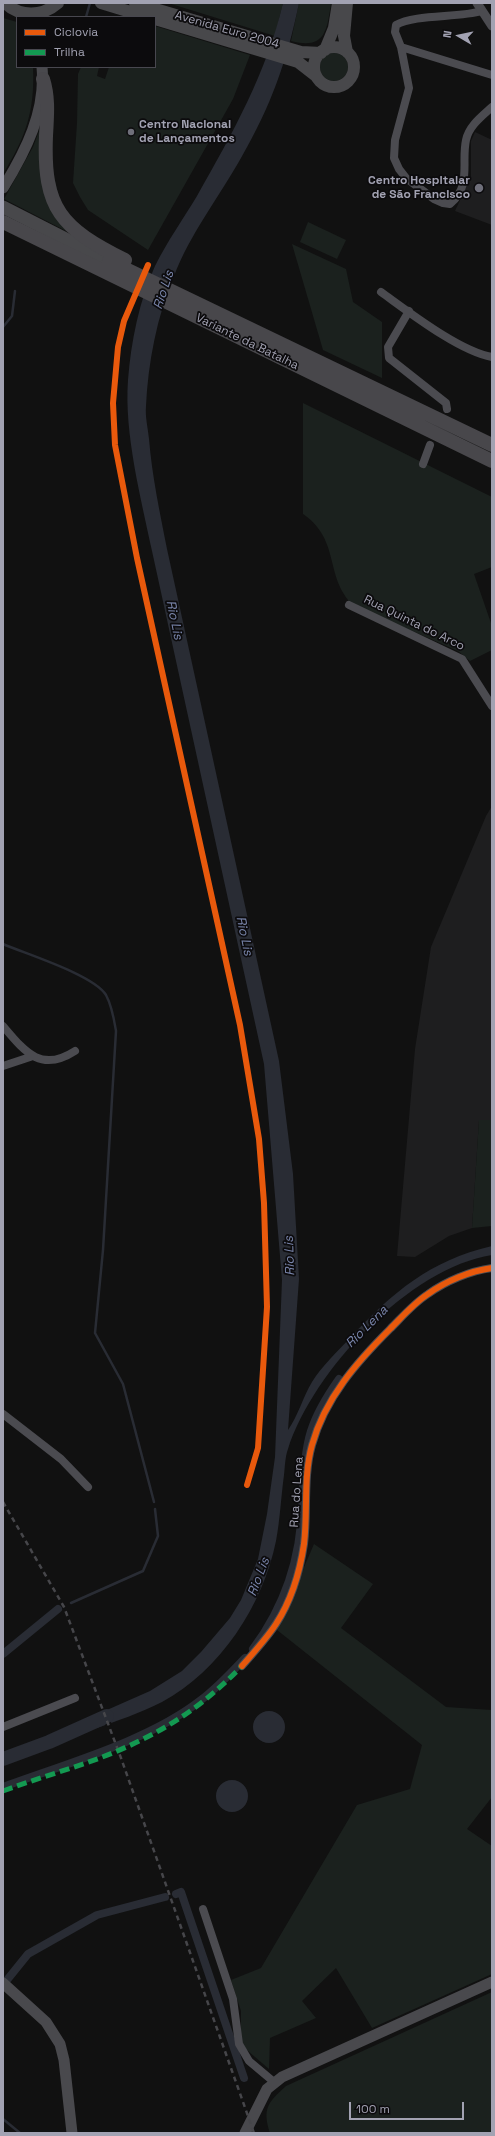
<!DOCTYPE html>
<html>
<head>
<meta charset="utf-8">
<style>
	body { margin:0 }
	#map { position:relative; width:495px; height:2136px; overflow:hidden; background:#111; font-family:"Space Grotesk",sans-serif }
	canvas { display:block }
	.frame { position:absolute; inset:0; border:4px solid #a2a2b2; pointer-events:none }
	.legend { position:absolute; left:16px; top:16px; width:140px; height:52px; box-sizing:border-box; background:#0c0b0d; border:1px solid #48474f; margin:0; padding:5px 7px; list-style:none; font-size:12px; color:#a2a2b2 }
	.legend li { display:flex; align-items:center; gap:8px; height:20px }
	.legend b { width:20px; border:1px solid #48474f }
	.north { position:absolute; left:439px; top:16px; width:40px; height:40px; -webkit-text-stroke:3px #0c0b0d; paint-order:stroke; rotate:279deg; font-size:11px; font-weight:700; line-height:16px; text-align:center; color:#a2a2b2 }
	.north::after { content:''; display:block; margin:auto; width:14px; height:18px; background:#a2a2b2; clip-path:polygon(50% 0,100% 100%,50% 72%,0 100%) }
	.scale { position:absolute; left:349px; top:2102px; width:115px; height:18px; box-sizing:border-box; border:2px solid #a2a2b2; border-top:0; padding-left:5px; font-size:12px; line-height:14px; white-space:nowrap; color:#a2a2b2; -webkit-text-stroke:3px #0c0b0d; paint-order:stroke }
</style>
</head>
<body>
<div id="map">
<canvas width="495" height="2136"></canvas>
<div class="frame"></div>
<ul class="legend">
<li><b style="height:5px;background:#e8590c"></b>Ciclovia</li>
<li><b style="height:5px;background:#139951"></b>Trilha</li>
</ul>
<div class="north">N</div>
<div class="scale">100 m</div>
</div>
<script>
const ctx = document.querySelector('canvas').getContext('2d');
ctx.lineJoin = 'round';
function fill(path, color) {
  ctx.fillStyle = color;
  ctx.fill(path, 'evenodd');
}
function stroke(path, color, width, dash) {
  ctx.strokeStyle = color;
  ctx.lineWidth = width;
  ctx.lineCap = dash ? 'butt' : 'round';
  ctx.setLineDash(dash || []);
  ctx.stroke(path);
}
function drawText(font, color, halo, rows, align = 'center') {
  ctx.font = font + ' "Space Grotesk",sans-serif';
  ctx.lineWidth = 3.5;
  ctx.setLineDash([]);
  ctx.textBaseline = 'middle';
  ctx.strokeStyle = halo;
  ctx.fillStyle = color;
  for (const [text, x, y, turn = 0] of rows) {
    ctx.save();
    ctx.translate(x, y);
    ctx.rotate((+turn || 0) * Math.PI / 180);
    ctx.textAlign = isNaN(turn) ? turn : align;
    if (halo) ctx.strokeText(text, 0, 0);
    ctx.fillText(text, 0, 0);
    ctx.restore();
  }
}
fill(new Path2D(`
	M475 132 492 140V225L455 211 471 176V141Z
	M492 806V1120L479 1121 472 1228 449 1236 415 1257 397 1256 415 1049 431 947 486 816Z`), '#1e1e1f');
fill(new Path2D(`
	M168 3H283L275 36Z
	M299 3H331C327 31 325 50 291 41Z
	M3 18 17 22V67H33C35 111 26 137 3 174Z
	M155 26 250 55 233 99 148 250 88 210 80 197 73 183 77 123 78 74 81 67H99L97 76 105 79 109 67H155Z
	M320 67a14 14 0 1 1 28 0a14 14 0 1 1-28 0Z
	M41 126 68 232 4 199 33 147Z
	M308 222 346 240 337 259 300 242Z
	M292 244 346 269 353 302 382 322V378L323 350Z
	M303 403 492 497V567L474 574 492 626V650L470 661 458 651 353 605C324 577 341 540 303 514Z
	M479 1120H492V1226L472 1228Z
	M314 1544 373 1584 341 1628 446 1707 492 1710V1797L467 1829 492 1846V1974L372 2028 336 1968 302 2001 316 2018 270 2038 269 2069 241 2045V2011L231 1980 261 1968 357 1805 410 1789 422 1745 277 1630Z
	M492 1992V2133H270C262 2109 268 2102 286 2086Z`), '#1b211e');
fill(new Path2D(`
	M283 3H299C287 61 271 106 241 158 219 197 190 234 174 276 157 316 148 363 146 406 145 417 148 428 149 439 152 476 160 513 167 549L279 1061 293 1174 299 1279 288 1430C298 1416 303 1397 312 1382 322 1366 337 1352 350 1338 393 1292 429 1261 492 1246V1255C409 1268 313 1371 288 1449 285 1457 285 1467 284 1475 281 1497 280 1520 276 1541 263 1605 220 1671 162 1702 140 1713 117 1721 94 1729L89 1722 91 1717 150 1691 182 1671 201 1652 230 1618 241 1600 258 1559 267 1514 275 1457 282 1280 264 1064 152 551C141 498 124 434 128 380 131 342 139 301 155 266 167 242 183 219 197 196 232 134 267 72 283 3Z
	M253 1727a16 16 0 1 1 32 0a16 16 0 1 1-32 0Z
	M216 1796a16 16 0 1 1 32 0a16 16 0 1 1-32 0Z`), '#292c34');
fill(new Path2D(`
	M106 1708 112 1725 106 1727 100 1711Z`), '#111');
stroke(new Path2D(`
	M86 17 90 3
	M3 327 12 316 15 291
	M3 944C26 954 94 975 106 995 112 1006 114 1019 116 1031L103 1250 95 1333 123 1384 154 1502
	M71 1603 143 1571 158 1536 155 1509
	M3 2119 20 2133`), '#292c34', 2.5);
stroke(new Path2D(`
	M303 1490C305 1441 310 1420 339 1379
	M253 1649C284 1607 301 1558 302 1505
	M3 1654 58 1609
	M3 1787C65 1764 149 1741 201 1700 217 1688 231 1673 245 1658
	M176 1894 181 1892 244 2078
	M7 1980 28 1954 97 1915 165 1897`), '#292c34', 8);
stroke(new Path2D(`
	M3 1759 49 1742 107 1716`), '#292c34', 14);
stroke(new Path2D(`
	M482 11C458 18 415 14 396 25L395 32 401 47 409 88 395 140 394 158 399 169 406 178 434 199 443 203 450 204C472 186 461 163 466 140 469 126 481 117 492 107
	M401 47 492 75
	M381 292C409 312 459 351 492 357
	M409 311 388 347 389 358 446 403 447 409
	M423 464 430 445
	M349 605 462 659 492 706
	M3 1026C25 1052 41 1073 75 1051
	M3 1066 33 1056
	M3 1414 61 1459 88 1487
	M242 1666C254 1652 267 1638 276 1624 291 1601 300 1571 304 1544 308 1512 303 1477 312 1445 325 1398 357 1362 390 1329 402 1317 414 1303 428 1294 446 1281 470 1271 492 1268
	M3 1727 75 1698
	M203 1909 233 1999 239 2044 249 2061 274 2082`), '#4b4b50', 8);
stroke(new Path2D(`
	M477 3 492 26`), '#4b4b50', 9);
stroke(new Path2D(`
	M3 188C26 151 46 111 42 67
	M3 1983 46 2022 60 2044 64 2060 72 2133
	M245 2133 267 2089 282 2077 492 1982`), '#49494d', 11);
stroke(new Path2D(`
	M5 3C20 17 42 17 58 3
	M101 3 147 17
	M135 3 301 52 321 53
	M347 3 344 36 347 52
	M155 19 298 62 316 76
	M314 67a20 20 0 1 1 40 0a20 20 0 1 1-40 0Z
	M325 50 334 28 338 3`), '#48484b', 12);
stroke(new Path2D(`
	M3 207 109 261`), '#48484b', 13);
stroke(new Path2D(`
	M43 79C49 98 47 116 46 136 43 209 61 228 125 260
	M3 222 492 461
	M109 261 492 445`), '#48474b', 14);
stroke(new Path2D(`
	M3 1502 64 1607 121 1758 254 2133`), '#46464a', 2.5, [5, 4]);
stroke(new Path2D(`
	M3 1791C40 1777 79 1767 115 1752 167 1730 203 1706 242 1666`), '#139951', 5, [10, 5]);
stroke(new Path2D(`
	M148 265 124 321 118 347 113 403 115 445 137 558 240 1025 259 1139 264 1203 267 1307 258 1448 247 1485
	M242 1666C254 1652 267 1638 276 1624 291 1601 300 1571 304 1544 308 1512 303 1477 312 1445 325 1398 357 1362 390 1329 402 1317 414 1303 428 1294 446 1281 470 1271 492 1268`), '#e8590c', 6);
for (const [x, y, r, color] of [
	[131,132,4,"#6f6f7a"],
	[479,188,5,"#6f6f7a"]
]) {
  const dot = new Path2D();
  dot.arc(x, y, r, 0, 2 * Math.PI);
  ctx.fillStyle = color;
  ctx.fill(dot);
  stroke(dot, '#0c0b0d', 1.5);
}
drawText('12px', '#a2a2b2', '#0c0b0d', [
	["Avenida Euro 2004",227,30,16],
	["Variante da Batalha",247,342,26],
	["Rua Quinta do Arco",414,623,26],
	["Rua do Lena",297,1492,-86]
]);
drawText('bold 12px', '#a2a2b2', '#0c0b0d', [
	["Centro Nacional",139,125],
	["de Lançamentos",139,139],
	["Centro Hospitalar",470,181,"right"],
	["de São Francisco",470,195,"right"]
], 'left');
drawText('italic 13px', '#7a86ac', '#0c0b0d', [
	["Rio Lis",164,290,-72],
	["Rio Lis",174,620,78],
	["Rio Lis",244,936,78],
	["Rio Lis",290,1256,-92],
	["Rio Lena",367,1327,-45],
	["Rio Lis",259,1577,-69]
]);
</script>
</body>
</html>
